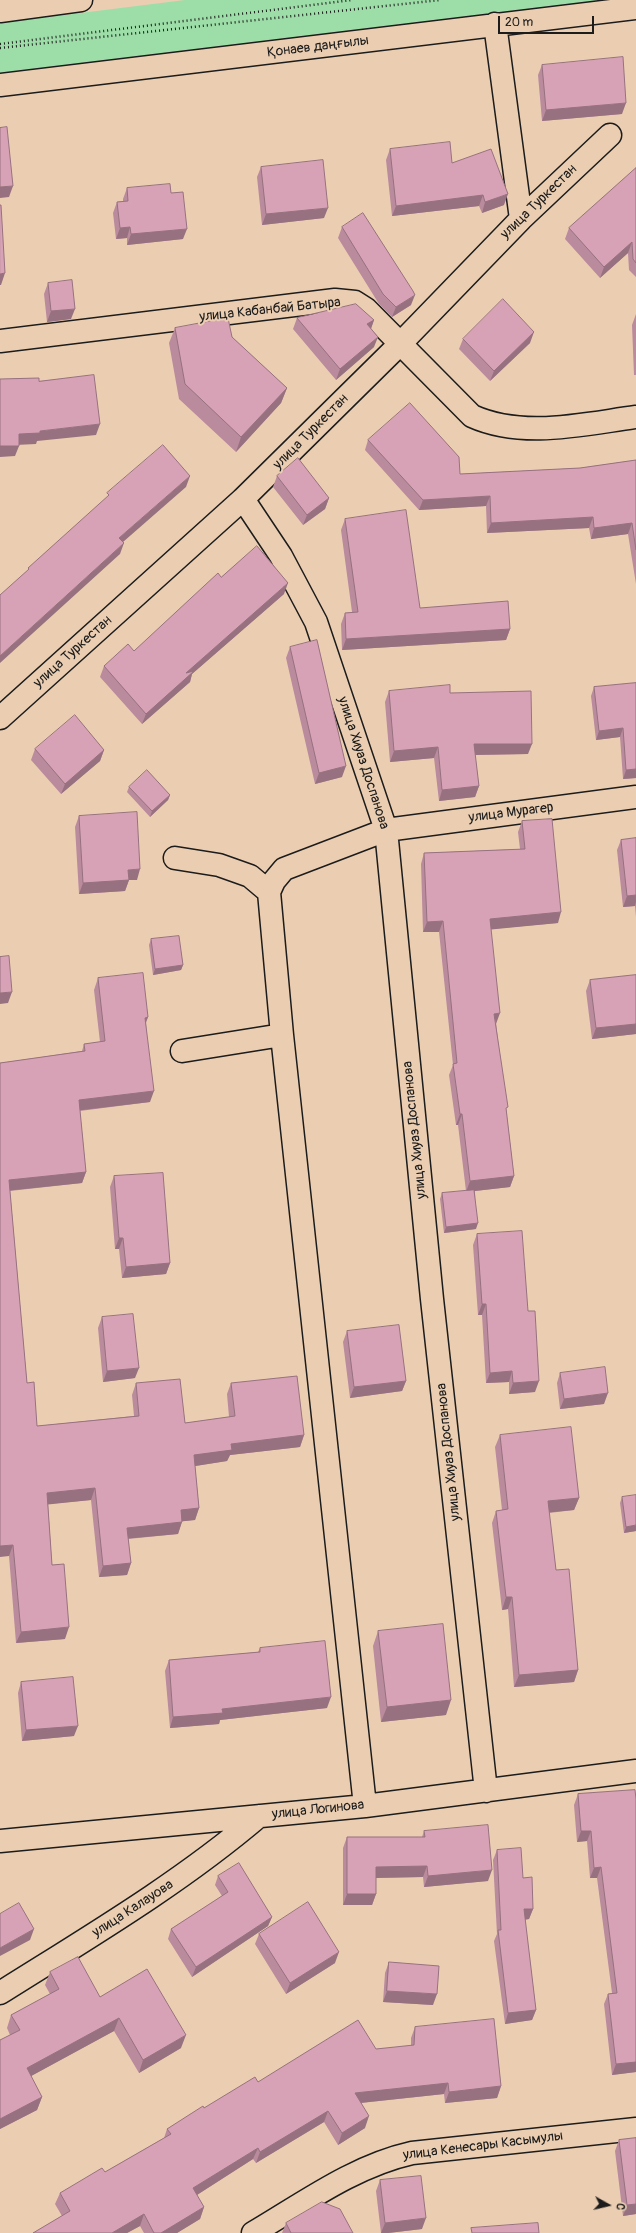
<!DOCTYPE html>
<html>
<head>
<meta charset="utf-8">
<style>
	body { margin:0 }
	#map { position:relative; width:636px; height:2233px; overflow:hidden; background:#ebceb1; font-family:Pangolin,sans-serif }
	canvas { display:block }
	.north { position:absolute; left:588px; top:2185px; width:40px; height:40px; -webkit-text-stroke:3px #ebceb1; paint-order:stroke; rotate:98deg; font-size:11px; font-weight:700; line-height:16px; text-align:center; color:#1c1c1c }
	.north::after { content:''; display:block; margin:auto; width:14px; height:18px; background:#1c1c1c; clip-path:polygon(50% 0,100% 100%,50% 72%,0 100%) }
	.scale { position:absolute; left:498px; top:16px; width:96px; height:18px; box-sizing:border-box; border:2px solid #1c1c1c; border-top:0; padding-left:5px; font-size:12px; line-height:14px; white-space:nowrap; color:#1c1c1c; -webkit-text-stroke:3px #ebceb1; paint-order:stroke }
</style>
</head>
<body>
<div id="map">
<canvas width="636" height="2233"></canvas>
<div class="north">С</div>
<div class="scale">20 m</div>
</div>
<script>
const ctx = document.querySelector('canvas').getContext('2d');
ctx.lineJoin = 'round';
function fill(path, color) {
  ctx.fillStyle = color;
  ctx.fill(path, 'evenodd');
}
function stroke(path, color, width, dash) {
  ctx.strokeStyle = color;
  ctx.lineWidth = width;
  ctx.lineCap = dash ? 'butt' : 'round';
  ctx.setLineDash(dash || []);
  ctx.stroke(path);
}
function drawText(font, color, halo, rows, align = 'center') {
  ctx.font = font + ' Pangolin,sans-serif';
  ctx.lineWidth = 4;
  ctx.setLineDash([]);
  ctx.textBaseline = 'middle';
  ctx.strokeStyle = halo;
  ctx.fillStyle = color;
  for (const [text, x, y, turn = 0] of rows) {
    ctx.save();
    ctx.translate(x, y);
    ctx.rotate((+turn || 0) * Math.PI / 180);
    ctx.textAlign = isNaN(turn) ? turn : align;
    if (halo) ctx.strokeText(text, 0, 0);
    ctx.fillText(text, 0, 0);
    ctx.restore();
  }
}
fill(new Path2D(`
	M185 0H631L0 84V23Z`), '#9ddea8');
const minor = new Path2D(`
	M0 11 81 0
	M495 24 521 219
	M0 85 636 8
	M0 341 335 300 355 302 366 309 472 416C523 439 583 424 636 417
	M243 499 281 556 316 622 386 830 432 1299 486 1791
	M0 718 243 499 401 343 521 219 610 135
	M175 858 219 865 250 876 269 892
	M182 1051 282 1035
	M365 1806 282 1035 269 892 274 881 284 869 386 830 636 797
	M0 1841 365 1806 636 1771
	M0 1993C89 1937 179 1884 259 1816
	M253 2233C304 2203 354 2166 412 2153L636 2129`);
stroke(minor, '#1c1c1c', 25);
stroke(new Path2D(`
	M0 44 352 0
	M0 48 440 0`), '#1c1c1c', 2.5, [1, 3]);
stroke(minor, '#ebceb1', 22);
fill(new Path2D(`
	M542 65 622 114 542 121 538 75Z
	M390 149 452 163 504 205 482 213 479 206 392 216 386 160Z
	M261 167 324 218 262 225 257 177Z
	M636 168V277L629 270 628 253 600 278 565 239 569 228Z
	M127 188 171 193 183 239 127 245V238L116 239 113 213 117 202 123 201V199Z
	M342 227 411 305 392 317 379 304 338 238Z
	M48 283 71 319 47 322 44 294Z
	M636 314V375H634L632 325Z
	M297 318 374 320 371 329 374 347 336 380 293 329Z
	M175 328 232 337 287 388 281 403 236 452 179 399 169 343Z
	M463 339 530 343 490 381 459 349Z
	M368 440 460 474 580 468 636 460V584L628 534 591 539 589 528 487 533 486 506 419 510 365 450Z
	M277 476 329 498 325 509 303 525 273 487Z
	M345 519 420 608 510 629 506 640 342 650 341 624 345 613 352 612 341 530Z
	M221 577 284 594 192 674 190 682 142 724 100 677 104 666 134 651Z
	M290 647 342 777 315 784 286 658Z
	M636 683V778L623 779 620 737 596 740 591 696 594 687Z
	M389 691 450 693 528 754 475 755 479 786 475 797 439 801 434 758 390 762 385 702Z
	M35 749 104 750 100 761 61 794 31 760Z
	M129 787 170 795 168 800 150 817 127 792Z
	M79 816 137 880H129L125 891 79 894 75 827Z
	M522 821 558 923 491 929 496 1023 514 1176 510 1187 475 1191 476 1229 444 1233 440 1199 442 1193 466 1191 458 1125H456L449 1075 453 1065 439 932H423L421 864 424 853 520 849 518 832Z
	M636 838V917L635 906 623 907 617 850 621 840Z
	M151 939 183 965 181 970 153 975 149 945Z
	M636 975V1034L592 1039 586 991 590 980Z
	M98 978 148 1017 146 1023 150 1102 80 1111 86 1172 82 1183 10 1191 27 1383 37 1426 134 1416 132 1395 136 1383 185 1423 229 1417 227 1394 231 1383 304 1435 300 1447 230 1455 227 1461 195 1466 199 1508 195 1520 182 1521 178 1534 128 1539 131 1563 127 1575 99 1577 91 1500 48 1504 52 1565 65 1639 16 1643 9 1556 0 1063 82 1051 84 1044 100 1042 94 990Z
	M114 1176 170 1263 166 1274 122 1278 119 1249H115L110 1187Z
	M477 1234 528 1311 535 1392 509 1394V1382L486 1383 482 1315H478L473 1245Z
	M102 1317 135 1378 103 1382 98 1328Z
	M347 1331 406 1381 402 1391 350 1398 343 1342Z
	M560 1373 604 1404 560 1409 557 1383Z
	M500 1435 579 1498 574 1510 549 1513 556 1570 578 1670 574 1682 514 1687 508 1609 502 1610 492 1523 496 1511 502 1510 495 1447Z
	M622 1497 636 1531 624 1533 620 1503Z
	M378 1631 446 1715 381 1722 373 1646Z
	M260 1648 327 1708 220 1720 219 1724 170 1728 165 1671 169 1660 258 1652Z
	M21 1682 74 1736 22 1741 18 1693Z
	M635 1790 636 2072 612 2075 604 2004 608 1994 612 1993 597 1878H590L587 1841 577 1842 574 1805 578 1794Z
	M424 1831 488 1881 424 1887 423 1877 376 1878V1894L372 1905H343V1848L347 1837H422Z
	M497 1850 523 1878 533 1909 529 1919 525 1920 536 2010 532 2020 505 2024 494 1941 497 1934 493 1860Z
	M218 1876 272 1917 268 1926 192 1977 168 1939 171 1929 222 1896 215 1885Z
	M259 1934 335 1963 286 1994 255 1944Z
	M389 1962 433 2005 383 2002 385 1973Z
	M50 1972 100 1997 181 2048 139 2073 114 2031 31 2076 42 2097 37 2110 0 2129V2040L10 2035 7 2028 11 2015 50 1994 45 1985Z
	M415 2027 501 2086 497 2098 445 2103 444 2094 361 2103 365 2128 338 2145 324 2122 256 2163 253 2159 197 2195 204 2207 200 2219 177 2233H144L140 2226 127 2233H33L62 2216 55 2204 60 2193 105 2172 164 2138 167 2129 204 2108 258 2082 376 2049 411 2046V2038Z
	M636 2138V2214L623 2216 615 2151 619 2140Z
	M380 2180 422 2229 388 2233H381L376 2191Z
	M286 2223 353 2233H282Z`), '#ba8b9d');
fill(new Path2D(`
	M626 103 622 114 542 121 546 110Z
	M13 186 9 197 0 198V187Z
	M508 194 504 205 482 213 485 202Z
	M483 195 479 206 392 216 396 206Z
	M328 208 324 218 262 225 266 214Z
	M130 227 127 238 116 239 120 228Z
	M187 229 183 239 127 245 131 234Z
	M632 242 628 253 600 278 604 267Z
	M5 273 1 285H0V274Z
	M415 295 411 305 392 317 396 307Z
	M75 309 71 319 47 322 51 311Z
	M374 320 370 331 367 324Z
	M534 332 530 343 490 381 494 371Z
	M378 337 374 347 336 380 340 369Z
	M287 388 281 403 236 452 241 437Z
	M100 424 96 435 37 441 36 444 15 445 19 434 40 431Z
	M0 446H19L15 456 0 457Z
	M190 476 186 487 115 549 119 538Z
	M490 496 486 506 419 510 423 500Z
	M329 498 325 509 303 525 307 515Z
	M593 517 589 528 487 533 491 523Z
	M632 523 628 534 591 539 594 528Z
	M124 543 120 554 0 663V656Z
	M288 583 284 594 192 674 190 682 142 724 146 714 186 673Z
	M510 629 506 640 342 650 346 639Z
	M623 728 620 737 596 740 599 731Z
	M474 744H532L528 754 470 755Z
	M438 747 434 758 390 762 394 751Z
	M104 750 100 761 61 794 65 784Z
	M346 766 342 777 315 784 319 773Z
	M636 769V778L623 779 626 770Z
	M479 786 475 797 439 801 442 790Z
	M170 795 168 800 150 817 152 811Z
	M140 869 137 880H129L125 891 79 894 83 883 128 870Z
	M636 895V902L635 906 623 907 627 896Z
	M561 912 558 923 486 930 490 919Z
	M443 921 439 932H423L427 922Z
	M183 965 181 970 153 975 155 969Z
	M12 992 8 1003 0 1004V993Z
	M500 1013 496 1024 494 1014Z
	M148 1017 143 1029 145 1018Z
	M636 1024V1034L592 1039 596 1028Z
	M154 1091 150 1102 74 1111 79 1100Z
	M460 1114H462L458 1125H456Z
	M86 1172 82 1183 5 1191 9 1180Z
	M514 1176 510 1187 466 1192 470 1181Z
	M478 1223 476 1229 444 1233 446 1227Z
	M119 1238H123L119 1249H115Z
	M170 1263 166 1274 122 1278 126 1267Z
	M482 1304H486L482 1315H478Z
	M139 1368 135 1378 103 1382 107 1371Z
	M512 1371 509 1382 486 1383 490 1373Z
	M406 1381 402 1391 350 1398 354 1387Z
	M539 1381 535 1392 509 1394 513 1383Z
	M608 1393 604 1404 560 1409 564 1399Z
	M304 1435 300 1447 230 1455 227 1461 189 1467 194 1455 231 1444Z
	M95 1488 91 1500 43 1505 47 1493Z
	M579 1498 574 1510 543 1513 548 1501Z
	M199 1508 195 1520 176 1522 181 1510Z
	M182 1522 178 1534 123 1539 127 1528Z
	M636 1525V1531L624 1533 626 1527Z
	M13 1545 9 1556 0 1557V1546Z
	M131 1563 127 1575 99 1577 103 1566Z
	M506 1597H512L508 1609 502 1610Z
	M69 1627 65 1639 16 1643 21 1632Z
	M578 1670 574 1682 514 1687 519 1675Z
	M331 1697 327 1708 220 1720 219 1724 170 1728 173 1717 222 1709Z
	M451 1700 446 1715 381 1722 387 1707Z
	M78 1726 74 1736 22 1741 26 1730Z
	M581 1831H591L587 1841 577 1842Z
	M427 1866 423 1877 372 1878 376 1867Z
	M601 1867 597 1878H590L594 1868Z
	M492 1870 488 1881 424 1887 428 1876Z
	M347 1894H376L372 1905H343Z
	M524 1909H533L529 1919 520 1920Z
	M272 1917 268 1926 192 1977 196 1967Z
	M34 1929 30 1940 0 1956V1948Z
	M339 1952 335 1963 286 1994 290 1983Z
	M387 1991 437 1994 433 2005 383 2002Z
	M536 2010 532 2020 505 2024 508 2013Z
	M119 2018 114 2031 22 2081 27 2068Z
	M186 2035 181 2048 139 2073 143 2060Z
	M636 2062V2072L612 2075 616 2064Z
	M448 2083 444 2094 350 2104 355 2093Z
	M501 2086 497 2098 445 2103 449 2092Z
	M42 2097 37 2110 0 2129V2119Z
	M328 2111 324 2122 256 2163 260 2152Z
	M369 2116 365 2128 338 2145 342 2133Z
	M258 2148 253 2159 189 2200 193 2188Z
	M636 2204V2214L623 2216 627 2205Z
	M204 2207 200 2219 177 2233H161Z
	M144 2214 140 2226 127 2233H112Z
	M426 2218 422 2229 388 2233H381L385 2223Z`), '#97717f');
const building = new Path2D(`
	M623 57 626 103 546 110 542 65Z
	M7 127 13 186 0 187V128Z
	M450 142 452 163 491 149 508 194 485 202 483 195 396 206 390 149Z
	M323 160 328 208 266 214 261 167Z
	M636 168V263L633 259 632 242 604 267 569 228Z
	M170 184 171 193 183 192 187 229 131 234 130 227 120 228 117 202 128 201 127 188Z
	M0 205H1L5 273 0 274Z
	M363 213 413 291 415 295 396 307 383 294 342 227Z
	M72 280 75 309 51 311 48 283Z
	M503 299 534 332 494 371 463 339Z
	M356 304 374 320 367 324 378 337 340 369 297 318Z
	M228 318 232 337 287 388 241 437 185 384 175 328Z
	M94 375 100 424 40 431V433L19 434V446H0V379L39 378V381Z
	M410 403 459 457 460 474 580 468 636 460V550L632 523 594 528 593 517 491 523 490 496 423 500 368 440Z
	M163 445 190 476 119 538 124 543 0 656V595L29 569 28 568 109 495 107 493Z
	M298 458 329 498 307 515 277 476Z
	M406 510 420 608 508 601 510 629 346 639 345 613 358 612 345 519Z
	M257 546 288 583 186 673 194 671 146 714 104 666 128 644 134 651 218 573 221 577Z
	M317 640 346 766 319 773 290 647Z
	M636 683V769L626 770 623 728 599 731 594 687Z
	M450 685V693L531 691 532 744H474L479 786 442 790 438 747 394 751 389 691Z
	M75 715 104 750 65 784 35 749Z
	M147 770 170 795 152 811 129 787Z
	M137 812 140 869 128 870 129 880 83 883 79 816Z
	M552 819 561 912 490 919 500 1013 494 1014 508 1107 506 1108 514 1176 470 1181 462 1114H460L453 1064 457 1063 443 921 427 922 424 853 525 849 522 821Z
	M636 838V895L627 896 621 840Z
	M179 936 183 965 155 969 151 939Z
	M9 956 12 992 0 993V957Z
	M143 973 148 1017 145 1018 154 1091 79 1100 86 1172 9 1180 27 1383 34 1382 37 1426 139 1416 136 1383 180 1379 185 1423 235 1416 231 1383 297 1376 304 1435 231 1444 232 1450 194 1455 199 1508 181 1510 182 1522 127 1528 131 1563 103 1566 95 1488 47 1493 52 1565 64 1564 69 1627 21 1632 13 1545 0 1546V1063L85 1051 84 1044 105 1041 98 978Z
	M636 975V1024L596 1028 590 980Z
	M163 1173 170 1263 126 1267 123 1238H119L114 1176Z
	M474 1190 478 1223 446 1227 442 1193Z
	M522 1231 528 1311H535L539 1381 513 1383 512 1371 490 1373 486 1304H482L477 1234Z
	M133 1314 139 1368 107 1371 102 1317Z
	M399 1325 406 1381 354 1387 347 1331Z
	M605 1367 608 1393 564 1399 560 1373Z
	M571 1427 579 1498 548 1501 556 1570 569 1569 578 1670 519 1675 512 1597H506L496 1511 508 1509 500 1435Z
	M636 1495V1525L626 1527 622 1497Z
	M443 1624 451 1700 387 1707 378 1631Z
	M325 1641 331 1697 222 1709 223 1713 173 1717 169 1660 260 1652V1648Z
	M73 1677 78 1726 26 1730 21 1682Z
	M635 1790 636 1799V2062L616 2064 608 1994 617 1993 601 1867 594 1868 591 1831H581L578 1794Z
	M488 1825 492 1870 428 1876 427 1866 376 1867V1894H347V1837H425L424 1831Z
	M521 1848 523 1878 532 1877 533 1909H524L536 2010 508 2013 498 1930H501L497 1850Z
	M239 1863 272 1917 196 1967 171 1929 228 1892 218 1876Z
	M308 1902 339 1952 290 1983 259 1934Z
	M19 1903 34 1929 0 1948V1914Z
	M78 1957 100 1997 147 1969 186 2035 143 2060 119 2018 27 2068 42 2097 0 2119V2040L20 2030 11 2015 59 1989 50 1972Z
	M389 1962 439 1966 437 1994 387 1991Z
	M494 2019 501 2086 449 2092 448 2083 355 2093 369 2116 342 2133 328 2111 260 2152 258 2148 193 2188 204 2207 161 2233H154L144 2214 112 2233H33L70 2211 60 2193 102 2168 105 2172 171 2134 167 2129 203 2106 204 2108 255 2077 258 2082 358 2020 376 2049 414 2045 415 2027Z
	M636 2138V2204L627 2205 619 2140Z
	M421 2176 426 2218 385 2223 380 2180Z
	M322 2202 340 2209 353 2233H291L286 2223Z
	M538 2223 539 2233H472L471 2228Z`);
fill(building, '#d8a2b6');
stroke(building, '#97717f', 1);
drawText('14px', '#1c1c1c', '#ebceb1', [
	["Қонаев даңғылы",318,47,-7],
	["улица Туркестан",539,202,-44],
	["улица Кабанбай Батыра",270,310,-6],
	["улица Туркестан",311,432,-45],
	["улица Туркестан",73,652,-42],
	["улица Хиуаз Доспанова",363,763,72],
	["улица Мурагер",511,813,-7],
	["улица Хиуаз Доспанова",415,1130,-96],
	["улица Хиуаз Доспанова",449,1452,-96],
	["улица Логинова",318,1810,-6],
	["улица Калауова",133,1909,-33],
	["улица Кенесары Касымулы",483,2146,-7]
]);
</script>
</body>
</html>
